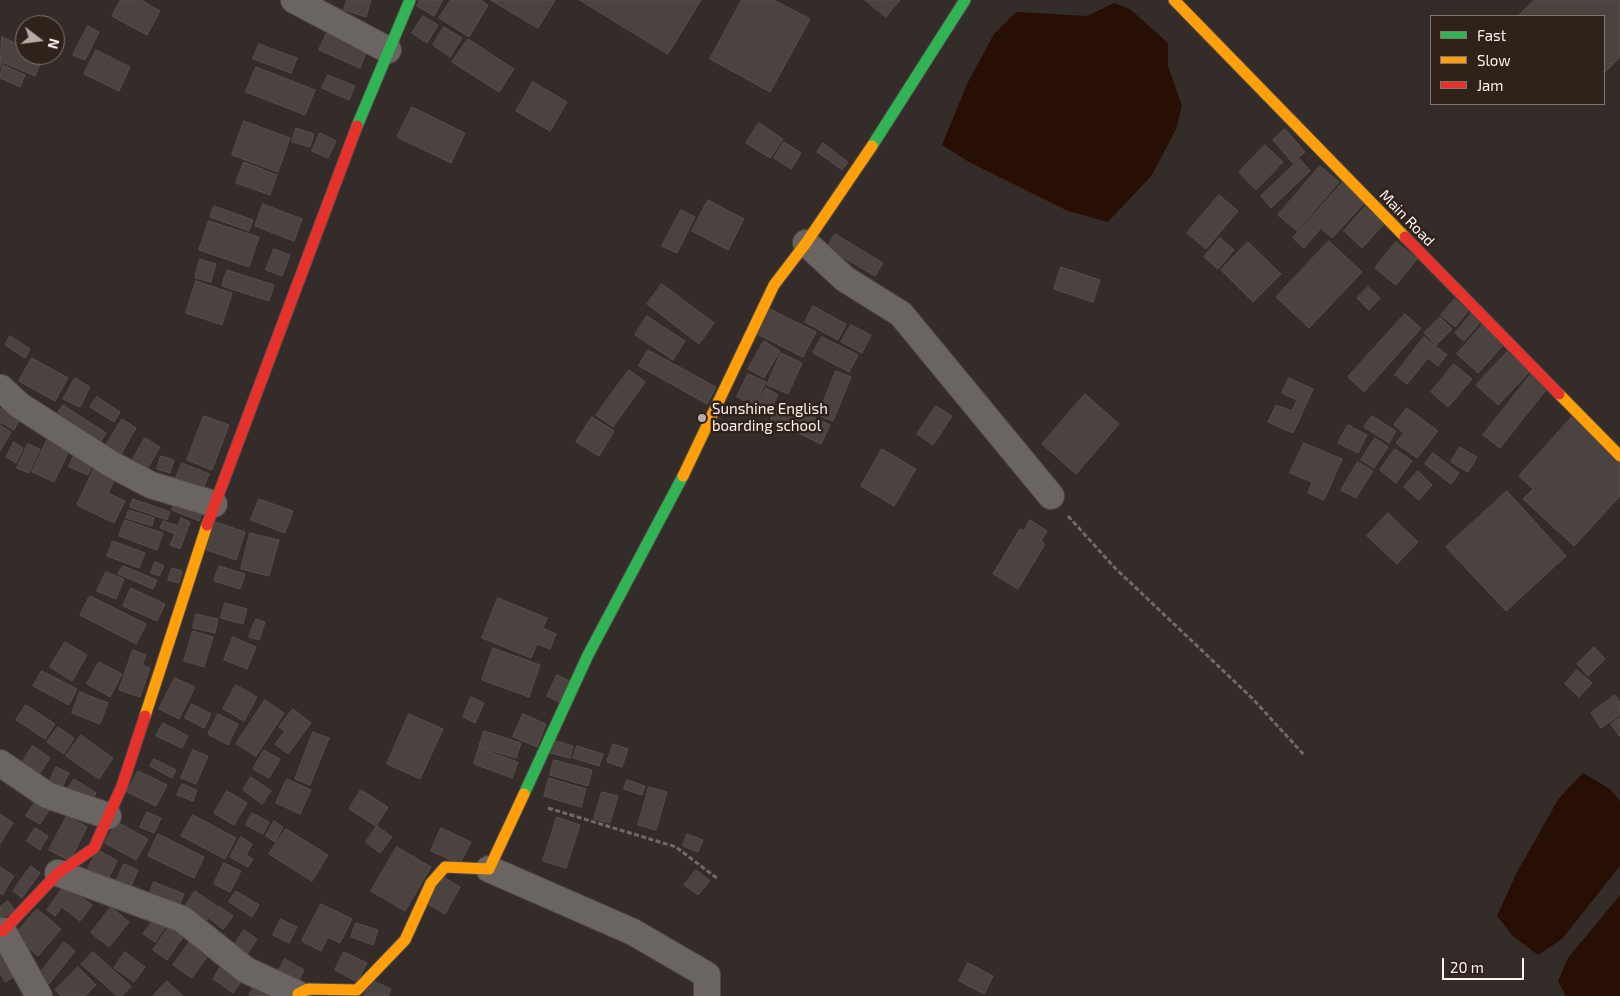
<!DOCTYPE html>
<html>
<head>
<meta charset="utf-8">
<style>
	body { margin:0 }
	#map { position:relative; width:1620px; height:996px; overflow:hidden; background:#342c28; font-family:"Exo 2",sans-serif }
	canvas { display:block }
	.legend { position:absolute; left:1430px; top:15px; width:175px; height:90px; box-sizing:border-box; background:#2f221a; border:1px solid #81766e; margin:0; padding:6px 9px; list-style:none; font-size:15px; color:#fcf3ed }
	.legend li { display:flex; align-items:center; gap:10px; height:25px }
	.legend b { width:25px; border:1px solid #81766e }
	.north { position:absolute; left:15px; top:15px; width:50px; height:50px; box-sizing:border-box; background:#2f221a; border:1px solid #81766e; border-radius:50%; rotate:105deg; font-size:14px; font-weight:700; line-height:20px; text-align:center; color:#fcf3ed }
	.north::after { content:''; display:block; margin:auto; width:18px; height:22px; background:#b6ada8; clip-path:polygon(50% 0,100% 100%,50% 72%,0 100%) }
	.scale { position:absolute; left:1442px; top:958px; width:82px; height:22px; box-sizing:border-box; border:2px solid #fcf3ed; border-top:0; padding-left:6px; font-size:15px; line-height:18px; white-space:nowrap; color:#fcf3ed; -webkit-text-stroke:4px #2f221a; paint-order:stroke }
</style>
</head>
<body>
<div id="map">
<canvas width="1620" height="996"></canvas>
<ul class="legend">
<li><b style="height:6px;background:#30b455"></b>Fast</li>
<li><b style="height:6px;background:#ff9f0a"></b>Slow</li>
<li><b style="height:6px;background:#e5322d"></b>Jam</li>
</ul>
<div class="north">N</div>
<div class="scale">20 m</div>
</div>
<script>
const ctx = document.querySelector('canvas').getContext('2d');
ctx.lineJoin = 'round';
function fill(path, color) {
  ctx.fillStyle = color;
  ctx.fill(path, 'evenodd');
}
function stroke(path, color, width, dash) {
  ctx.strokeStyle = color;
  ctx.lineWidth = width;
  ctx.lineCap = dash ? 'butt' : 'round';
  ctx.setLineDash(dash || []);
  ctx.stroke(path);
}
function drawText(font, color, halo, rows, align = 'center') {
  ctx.font = font + ' "Exo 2",sans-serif';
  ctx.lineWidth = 5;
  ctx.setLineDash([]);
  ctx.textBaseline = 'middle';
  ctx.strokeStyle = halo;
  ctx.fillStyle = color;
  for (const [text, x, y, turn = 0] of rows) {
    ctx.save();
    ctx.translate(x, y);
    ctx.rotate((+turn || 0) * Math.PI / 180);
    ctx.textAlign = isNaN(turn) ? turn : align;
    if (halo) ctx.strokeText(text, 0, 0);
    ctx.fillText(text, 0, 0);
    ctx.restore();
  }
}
fill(new Path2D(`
	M1114 3 1130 9 1168 43V66L1182 106 1176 129 1152 175 1108 222 1068 211 969 162 942 145 967 84 994 34 1016 12 1087 16Z
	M1583 773 1610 789 1620 801V866L1562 939 1538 955 1513 936 1497 916 1517 872 1559 798Z
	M1620 895V996H1566L1558 981 1568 958Z`), '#280f04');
const building = new Path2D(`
	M121 0H141L160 11 147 35 112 16Z
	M347 0H371L366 17 344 10Z
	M420 0H443L434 16 417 6Z
	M451 0H481L488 5 469 37 439 18Z
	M491 0H555L538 28Z
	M580 0H701L668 54Z
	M742 0H774L810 19 770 92 710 59Z
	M865 0H900L886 17Z
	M1535 0H1620V57L1604 73V16H1518Z
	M423 16 438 25 427 43 412 33Z
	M88 26 99 32 85 60 73 55Z
	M444 27 462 38 450 57 433 45Z
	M327 33 367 51 360 68 319 50Z
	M2 37 25 47V55H44L35 76 2 62 0 67Z
	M468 39 514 69 499 92 452 62Z
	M259 44 297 58 291 73 253 59Z
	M96 50 130 67 119 91 84 74Z
	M3 65 25 75 20 87 0 78Z
	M256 67 315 90 305 115 246 92Z
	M328 75 355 86 349 100 322 88Z
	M533 82 567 102 550 131 516 111Z
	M412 107 465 133 451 163 397 137Z
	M244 121 290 138 278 172 232 155Z
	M759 123 783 139 770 158 746 143Z
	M296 128 314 134 310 147 292 142Z
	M1285 129 1305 152 1293 163 1273 140Z
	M320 133 336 141 328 158 312 151Z
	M784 142 801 153 791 169 774 158Z
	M823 143 848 162 842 170 817 152Z
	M1265 145 1283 162 1256 190 1239 172Z
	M1300 159 1310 171 1271 208 1261 196Z
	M244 162 277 175 270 195 236 183Z
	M1320 166 1339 182 1297 231 1278 215Z
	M1344 181 1366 201 1332 238 1321 228 1304 248 1293 238Z
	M1219 195 1238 211 1206 249 1187 233Z
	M708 200 744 219 728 250 692 231Z
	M263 204 302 219 294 241 255 226Z
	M214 206 253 220 249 231 210 217Z
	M1365 207 1384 224 1362 248 1344 231Z
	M681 210 695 217 677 253 662 246Z
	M209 221 259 237 249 267 199 250Z
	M835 234 883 263 875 276 827 248Z
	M1220 238 1234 250 1218 269 1204 257Z
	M1329 241 1362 272 1309 328 1276 297Z
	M1248 242 1281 274 1253 302 1221 270Z
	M1396 242 1417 259 1396 285 1375 268Z
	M274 249 290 255 282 276 266 270Z
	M200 259 216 264 211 282 195 278Z
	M1061 267 1100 280 1093 302 1054 289Z
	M227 270 274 285 269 301 222 286Z
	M196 281 232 293 222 325 186 313Z
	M662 284 714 323 699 344 647 304Z
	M1368 287 1380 298 1369 310 1357 298Z
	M1455 299 1468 311 1455 327 1441 315Z
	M813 306 846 324 838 340 805 322Z
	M766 307 816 332 803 357 753 332Z
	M1472 313 1481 321 1464 341 1455 333Z
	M1405 314 1421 328 1364 392 1348 377Z
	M647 316 685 341 673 360 635 335Z
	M1440 317 1452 329 1436 345 1424 333Z
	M1484 323 1506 342 1478 373 1457 354Z
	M851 325 871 335 862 353 841 342Z
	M10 336 30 349 25 358 5 345Z
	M822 337 858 355 849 372 813 353Z
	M1424 337 1447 355 1438 366 1428 358 1407 384 1395 375Z
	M764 341 780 351 764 378 748 369Z
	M648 350 716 387 707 404 639 366Z
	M1507 352 1529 372 1498 405 1476 385Z
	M781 353 802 363 788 394 767 385Z
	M32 358 68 378 55 401 19 381Z
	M1454 364 1472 379 1448 407 1431 392Z
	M629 370 645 382 613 427 596 415Z
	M836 371 851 377 833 421 818 415Z
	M1532 373 1549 386 1500 448 1483 435Z
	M748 374 766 382 754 406 737 397Z
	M75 378 90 387 80 407 63 399Z
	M1289 378 1313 389 1293 433 1268 422 1276 405 1292 411 1297 400 1282 393Z
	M766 388 778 395 768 414 755 407Z
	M1085 394 1119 424 1076 474 1042 444Z
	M97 397 120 412 114 422 90 407Z
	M780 401 830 425 821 444 771 420Z
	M63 405 106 433 98 446 55 418Z
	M936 406 952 416 933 445 917 434Z
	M0 408 20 418 14 430 0 422Z
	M1407 408 1438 431 1417 458 1396 443 1404 433 1394 425Z
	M204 416 229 425 212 470 187 460Z
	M1372 416 1396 431 1389 443 1364 427Z
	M592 417 614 431 599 456 576 442Z
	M1572 417 1620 461V496L1574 546 1523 499 1533 489 1519 476Z
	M122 419 136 428 116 463 101 454Z
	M0 425 11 432 0 451Z
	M1348 425 1367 435 1358 453 1338 443Z
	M50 434 72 445 54 482 32 472Z
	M145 438 160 447 144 474 129 466Z
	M1375 438 1388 447 1374 468 1361 460Z
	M14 442 23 448 16 463 6 457Z
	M1304 443 1342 459 1324 500 1308 493 1312 482 1290 473Z
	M28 444 40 449 29 473 17 468Z
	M1460 447 1477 457 1468 472 1451 462Z
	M77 449 95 457 88 475 69 467Z
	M882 449 916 469 894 506 861 486Z
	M1395 449 1412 461 1396 483 1380 470Z
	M1433 453 1459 473 1451 484 1425 464Z
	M161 456 174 460 170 473 157 469Z
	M1358 462 1373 471 1356 498 1341 490Z
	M182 463 209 474 201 494 174 483Z
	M94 469 114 480 108 493 125 501 114 523 77 505Z
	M1418 471 1432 485 1419 500 1404 487Z
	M1507 491 1566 556 1506 611 1446 547Z
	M133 499 170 512 167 520 130 507Z
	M259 499 293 511 285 533 251 520Z
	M176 500 203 510 199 521 172 510Z
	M129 510 154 518 152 526 126 518Z
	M1388 513 1418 542 1397 564 1367 536Z
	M181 518 190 522 180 549 170 545 175 534 160 528 163 521 178 526Z
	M125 520 163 533 157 550 119 536Z
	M1030 520 1047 531 1041 541 1045 544 1018 589 993 574 1020 529 1024 531Z
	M216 522 245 532 236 560 207 550Z
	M250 533 279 540 269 576 241 569Z
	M113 541 145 553 139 568 107 556Z
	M155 562 164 566 159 576 151 573Z
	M123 566 157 580 153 589 118 574Z
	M219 566 245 574 240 589 214 581Z
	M172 568 182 571 179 583 168 580Z
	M106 572 124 579 116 599 97 591Z
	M131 588 165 604 157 621 123 606Z
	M90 596 146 624 136 644 80 615Z
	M498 598 547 618 543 628 556 634 550 649 537 644 531 658 482 638Z
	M225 603 247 609 243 624 221 618Z
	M196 614 218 619 215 633 193 628Z
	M256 619 265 622 259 640 249 637Z
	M193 631 213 637 204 667 184 661Z
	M233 637 256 647 247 669 224 660Z
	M65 642 87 655 72 681 50 667Z
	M1594 647 1605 659 1588 676 1577 664Z
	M493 648 540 665 529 697 482 680Z
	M133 650 146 655 142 665 150 668 140 697 119 690Z
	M99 662 122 674 110 697 87 684Z
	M1577 670 1592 683 1579 697 1565 684Z
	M42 671 77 689 69 705 33 686Z
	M557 675 569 681 559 702 547 696Z
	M175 678 195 687 179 719 159 709Z
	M236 685 257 697 244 721 223 709Z
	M80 692 108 703 100 724 72 713Z
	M1615 695 1620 702V715L1601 728 1591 713Z
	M471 697 484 703 475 723 463 717Z
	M265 700 284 713 256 756 236 744Z
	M192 704 211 714 204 728 185 718Z
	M26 705 55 724 45 739 16 720Z
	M293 709 311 723 288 754 275 744 285 731 279 727Z
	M218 714 238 724 228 745 208 734Z
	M409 714 443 729 420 779 387 764Z
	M523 714 546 724 537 747 513 737Z
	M1620 718V735L1619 736 1611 724Z
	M163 723 188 736 182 748 156 736Z
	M58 727 74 738 64 754 47 742Z
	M484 731 521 743 516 758 479 747Z
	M313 732 329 738 310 785 295 779Z
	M81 735 113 758 99 779 66 756Z
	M553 740 573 746 570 758 550 753Z
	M613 744 628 749 622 767 607 762Z
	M33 746 50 758 39 774 22 762Z
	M577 746 603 754 599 766 573 758Z
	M479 748 518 762 512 778 474 764Z
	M193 750 208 756 196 784 181 778Z
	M264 750 280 759 269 778 253 769Z
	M154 759 176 770 172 778 150 766Z
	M554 760 592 770 588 786 550 775Z
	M56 767 69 773 58 795 46 789Z
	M138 771 167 785 156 806 127 792Z
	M251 777 271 791 262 804 243 790Z
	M549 778 586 789 581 807 544 796Z
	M74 779 96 793 87 808 65 793Z
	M287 779 311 790 300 814 276 803Z
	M627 780 645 786 642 795 624 789Z
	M182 784 197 790 193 801 177 795Z
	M649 787 667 792 656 830 638 825Z
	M361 790 388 807 376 826 349 809Z
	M227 791 247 803 234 825 214 813Z
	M602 792 618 796 610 823 594 819Z
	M36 800 50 809 40 824 26 816Z
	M147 812 161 818 154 833 140 827Z
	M252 813 269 822 263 834 246 825Z
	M0 814 13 823 0 844Z
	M193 815 236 838 225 859 181 836Z
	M67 816 87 827 70 861 49 850Z
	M557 817 580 825 566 868 543 861Z
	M274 821 283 827 275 842 266 836Z
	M117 822 148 839 136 860 105 843Z
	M377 826 392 837 380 853 366 842Z
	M35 828 48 836 40 850 27 841Z
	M441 828 471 842 460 864 431 851Z
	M286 829 328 855 312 881 269 854Z
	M158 834 204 857 194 878 148 856Z
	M687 834 703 840 698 852 683 846Z
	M241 837 252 844 246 855 253 859 248 867 230 857Z
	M397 847 431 867 405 911 371 891Z
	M98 850 117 861 108 879 88 868Z
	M224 863 241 871 230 892 214 884Z
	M124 864 138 870 130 889 116 882Z
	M31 866 40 873 22 898 13 891Z
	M0 867 14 876 2 895 0 893Z
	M696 870 710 881 698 895 684 885Z
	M442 876 460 887 445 914 426 903Z
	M154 882 184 894 176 913 147 901Z
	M65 885 92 905 80 921 62 907 55 916 47 910Z
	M195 891 217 906 205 923 184 908Z
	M236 891 259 905 252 917 229 902Z
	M8 901 15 911 0 919V907Z
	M321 904 352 919 340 943 328 937 321 951 302 941Z
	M219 906 233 916 223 929 210 919Z
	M111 907 129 922 109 947 91 933Z
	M37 909 61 929 38 956 14 936Z
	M155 918 166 926 155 942 143 934Z
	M281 919 297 927 289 943 273 935Z
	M356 923 378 930 373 945 351 937Z
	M171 924 185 934 167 960 153 950Z
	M244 930 257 939 244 959 231 951Z
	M191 940 209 954 192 978 173 965Z
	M64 942 75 951 49 984 38 976Z
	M0 950 18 974 5 982 0 974Z
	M93 952 131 986 122 996H117L81 964Z
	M125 952 145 967 134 982 114 968Z
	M344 952 367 963 357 982 335 970Z
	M285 959 304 970 296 986 276 975Z
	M225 960 246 974 233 993 213 979Z
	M968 963 993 976 984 994 959 981Z
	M78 967 96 985 85 996H61L55 990Z
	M259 978 275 996 249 995Z
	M371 980 391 989 388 996H364Z
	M167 981 183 996H153Z`);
fill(building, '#4a4340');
stroke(building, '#564f4c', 1);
const street = new Path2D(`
	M294 0 388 50
	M806 243 845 279 901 314 1051 496
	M1 388 19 405 111 464 151 485 214 504
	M0 763 47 795 108 816
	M489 869 633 932 707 975V996
	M58 873 182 919 246 970 298 994
	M0 934 3 931 39 996`);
const fast = new Path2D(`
	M357 126 410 0
	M872 146 965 0
	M524 794 588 655 683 476`);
const slow = new Path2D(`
	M1174 0 1405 237
	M1559 394 1620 456
	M683 476 774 285 806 243 872 146
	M145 716 207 525
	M299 996 298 994 308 989 357 990 405 940 431 883 445 867 489 869 524 794`);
const jam = new Path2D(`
	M1405 237 1559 394
	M207 525 357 126
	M3 931 58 873 94 848 122 786 145 716`);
stroke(street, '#514946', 28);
stroke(fast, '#514946', 13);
stroke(slow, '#514946', 13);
stroke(jam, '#514946', 13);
stroke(new Path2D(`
	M1068 516 1115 568 1253 699 1305 756
	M548 808 676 847 718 879`), '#706a67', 3, [5, 2.5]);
stroke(street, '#6b6561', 26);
stroke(fast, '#30b455', 11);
stroke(slow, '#ff9f0a', 11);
stroke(jam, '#e5322d', 11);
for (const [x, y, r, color] of [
	[702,418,5,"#b6ada8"]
]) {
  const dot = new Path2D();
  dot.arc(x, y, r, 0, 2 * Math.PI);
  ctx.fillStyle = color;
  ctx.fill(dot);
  stroke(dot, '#2f221a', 2);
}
drawText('15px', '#fcf3ed', '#2f221a', [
	["Main Road",1407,218,46]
]);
drawText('15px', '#fcf3ed', '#2f221a', [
	["Sunshine English",712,409],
	["boarding school",712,426]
], 'left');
</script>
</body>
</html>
